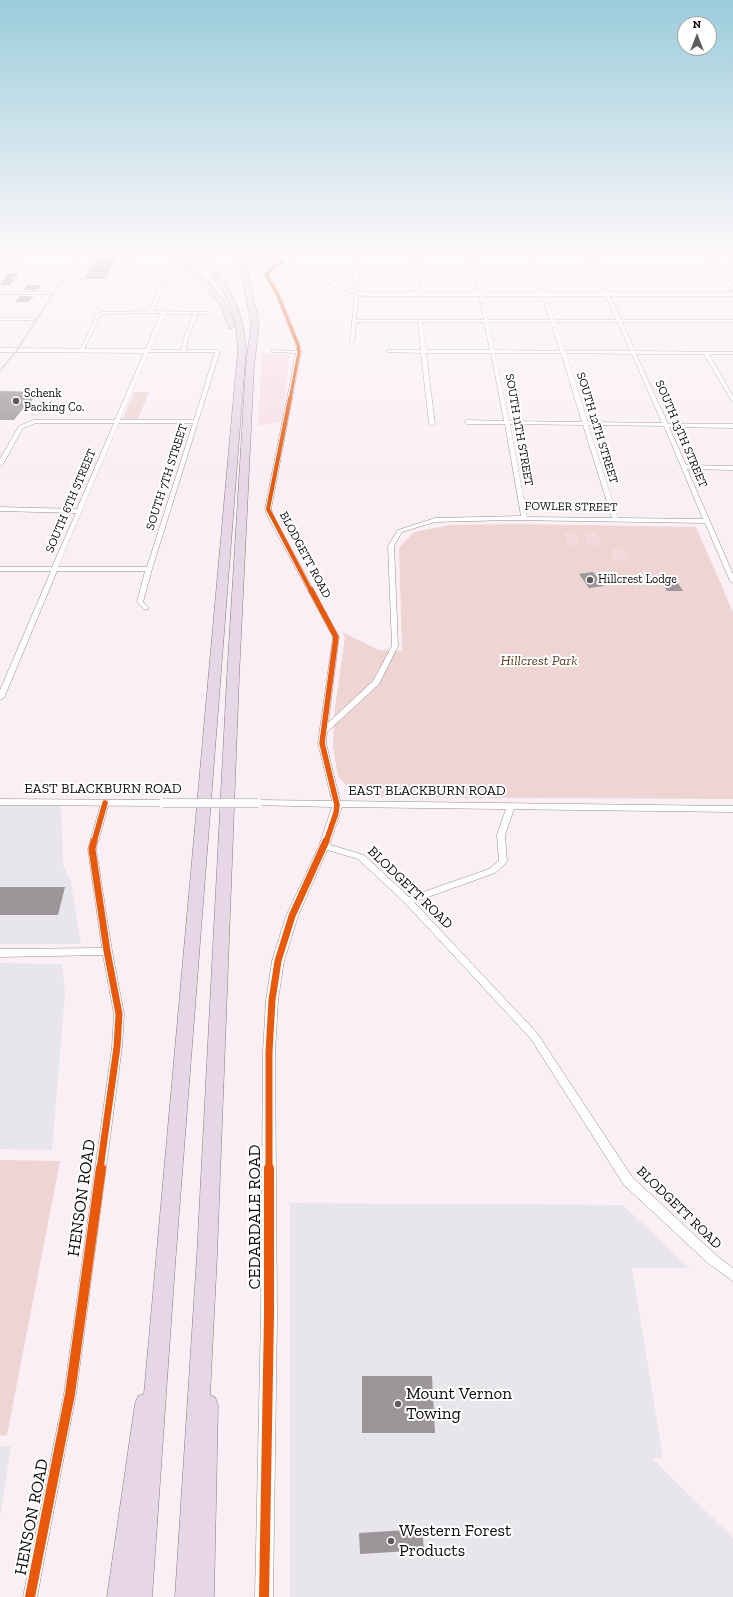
<!DOCTYPE html>
<html>
<head>
<meta charset="utf-8">
<style>
	body { margin:0 }
	#map { position:relative; width:733px; height:1597px; overflow:hidden; background:#faeff5; font-family:"Zilla Slab",serif }
	canvas { display:block }
	.north { position:absolute; left:677px; top:16px; width:40px; height:40px; box-sizing:border-box; background:#fff; border:1px solid #9e9e9e; border-radius:50%; rotate:0deg; font-size:11px; font-weight:700; line-height:16px; text-align:center; color:#0c0c0c }
	.north::after { content:''; display:block; margin:auto; width:14px; height:18px; background:#5f5b5e; clip-path:polygon(50% 0,100% 100%,50% 72%,0 100%) }
</style>
</head>
<body>
<div id="map">
<canvas width="733" height="1597"></canvas>
<div class="north">N</div>
</div>
<script>
const ctx = document.querySelector('canvas').getContext('2d');
ctx.lineJoin = 'round';
function fill(path, color) {
  ctx.fillStyle = color;
  ctx.fill(path, 'evenodd');
}
function stroke(path, color, width, dash) {
  ctx.strokeStyle = color;
  ctx.lineWidth = width;
  ctx.lineCap = dash ? 'butt' : 'round';
  ctx.setLineDash(dash || []);
  ctx.stroke(path);
}
function drawText(font, color, halo, rows, align = 'center') {
  ctx.font = font + ' "Zilla Slab",serif';
  ctx.lineWidth = 4;
  ctx.setLineDash([]);
  ctx.textBaseline = 'middle';
  ctx.strokeStyle = halo;
  ctx.fillStyle = color;
  for (const [text, x, y, turn = 0] of rows) {
    ctx.save();
    ctx.translate(x, y);
    ctx.rotate((+turn || 0) * Math.PI / 180);
    ctx.textAlign = isNaN(turn) ? turn : align;
    if (halo) ctx.strokeText(text, 0, 0);
    ctx.fillText(text, 0, 0);
    ctx.restore();
  }
}
fill(new Path2D(`
	M61 803 63 864 71 882 81 944H0V804Z
	M0 963 62 964 65 993 52 1150 0 1149Z
	M290 1203 623 1205 689 1268H632L663 1458H652L733 1538V1597H290Z
	M0 1446H11L0 1517Z`), '#e8e6ea');
fill(new Path2D(`
	M262 354H290L282 421 258 426Z`), '#f6dce8');
fill(new Path2D(`
	M134 392H149L138 419H123Z
	M518 524 696 527 733 612V799L357 797 338 776 333 747 334 715 345 637 342 632 379 650 402 651 399 548 414 532 450 525Z
	M0 1160 60 1161 7 1435 0 1436Z`), '#eed4d3');
fill(new Path2D(`
	M564 532H577L580 545H567Z
	M585 532H597L601 545H588Z
	M610 549H624L629 560 614 561Z`), '#f3dadd');
fill(new Path2D(`
	M100 253H119L106 279H84Z
	M8 273H19L10 285H0Z
	M27 285H41L38 290H23Z
	M20 296H34L28 302H15Z
	M0 391 38 392 25 410H22L14 420H0Z
	M593 572 604 586 589 588 579 574Z
	M671 580 673 583H678L683 591H667L661 581Z
	M0 887H65L58 915H0Z
	M362 1376H432L435 1433H362Z
	M422 1529 424 1550 360 1554 359 1533Z`), '#9c959a');
const minor = new Path2D(`
	M130 252H134L125 269 122 270Z
	M355 252H359L358 269H414L413 252H417L418 269H474L470 252H474L477 269H534L528 252H532L537 269H594L586 252H590L598 269H733V271H599L621 320H733V322H622L635 351 733 352V354H709L733 396V401L731 400 704 354H636L668 424H733V428L669 427 686 465 733 466V470L687 469 733 574V583L730 581 705 523 510 520 435 522 402 532 394 546 398 646 379 684 327 732 326 743 341 805 337 808 333 805 318 743 333 637 268 517 265 509 296 353 273 352 271 351 273 350 297 351 296 345 275 293 264 275 270 267 282 261 285 262 274 267 268 275 279 293 300 345 301 352 271 509 274 517 339 637 328 723 373 681 392 646 388 546 398 530 435 518 521 516 505 424H467L464 422 467 420 504 421 491 353H426L435 424 432 426 429 424 421 353 388 352 386 351 388 350H421L418 322H356L354 342 352 343 350 342 355 293 357 292 359 293 356 320H484L474 271H418L420 294 418 295 416 294 414 271H358V285L356 286 354 285ZM478 271H534L550 320H488ZM538 271H595L616 320H554ZM422 322H484L490 350H426ZM489 322H551L560 351 494 350ZM555 322H618L630 351H565ZM495 353H561L582 422 509 421ZM566 353 632 354 662 423 588 422ZM510 424 583 425 612 518 527 517ZM588 425 664 426 703 519 618 518Z
	M0 267 65 268 67 269 65 270 0 269Z
	M163 281 166 282 153 311 209 312 210 313 208 314H198L188 338 186 350H218L220 351 152 569 143 602 149 608 146 610 144 609 137 602 145 571H57L4 698 0 700V690L51 571H0V567H52L76 513 0 511V507L77 509 114 423H36L23 428 3 464 0 466V459L19 426 33 420H115L161 313 102 314 100 316 84 350 82 351 80 350 97 314 101 312 148 311ZM165 314H193L184 338 181 350H150ZM149 352H215L194 420H120ZM119 423H193L147 567H58Z
	M0 292H50L52 293 50 294H0Z
	M0 318H33L35 319 33 320H0Z
	M105 800 109 803 96 849 112 951 124 1014 122 1047 76 1394 37 1597H23L64 1394 112 1047 114 1014 103 955 0 957V949L102 948 88 849 101 803Z
	M511 803 515 806 505 835 507 862 495 873 414 902 537 1033 632 1177 717 1256 733 1268V1281L709 1264 624 1185 531 1039 405 903 358 859 321 848 320 846 324 843 364 855 409 897 489 869 499 861 497 835 507 806Z`);
const tertiary = new Path2D(`
	M26 252H32L0 267V264Z
	M249 252C275 252 303 267 325 277 338 283 350 290 363 292H733V296H363L343 290 291 266Z
	M705 252H710L733 285V291Z
	M0 348 147 349 150 351 147 353 0 352Z
	M0 799 163 800 168 803 163 806 0 805Z
	M258 800 733 806V812L342 807 329 846 298 916 284 961 278 1000 275 1052 277 1315 273 1597H255L261 1315 263 1052 266 1000 272 961 286 916 319 846 332 807 254 805 253 803 254 801Z`);
const motorway = new Path2D(`
	M167 252H174C200 274 225 293 236 326 231 296 212 276 194 252H201C229 286 242 304 246 349L175 1265 152 1597H107L135 1404 138 1396 144 1394 238 349 236 326 232 328H229C225 319 223 310 218 302 204 282 183 270 167 252Z
	M238 252H244L245 258C253 255 265 252 272 257 266 261 255 257 246 263L259 324 254 366 239 677 217 1255 210 1395 215 1397 218 1405 214 1597H175L197 1255 227 677 246 366 251 324Z`);
stroke(minor, '#938e91', 1);
stroke(tertiary, '#938e91', 1);
stroke(motorway, '#807c7e', 1);
fill(minor, '#fefdfe');
fill(tertiary, '#fefdfe');
fill(motorway, '#e7d6e5');
stroke(new Path2D(`
	M0 371 17 350 80 252`), '#cfc4d5', 1.5);
const tertiaryBridge = new Path2D(`
	M163 803H258`);
stroke(tertiaryBridge, '#938e91', 10, []);
stroke(tertiaryBridge, '#fefdfe', 9);
stroke(new Path2D(`
	M283 262 273 267 266 275 277 293 298 345 299 352 290 399`), '#e8590c', 3);
stroke(new Path2D(`
	M290 398 268 509 311 591`), '#e8590c', 4);
stroke(new Path2D(`
	M311 590 336 637 322 743 337 805 336 813 326 842
	M94 842 105 803`), '#e8590c', 5.5);
stroke(new Path2D(`
	M94 841 92 849 107 951 119 1014 117 1047 100 1169
	M269 1169V1052L272 1000 278 961 292 916 326 841`), '#e8590c', 7);
stroke(new Path2D(`
	M30 1597 70 1394 101 1168
	M264 1597 269 1315V1168`), '#e8590c', 10);
const sky = ctx.createLinearGradient(0, 0, 0, 476);
sky.addColorStop(0, '#9bccdb');
sky.addColorStop(0.53, '#fdf8fa');
sky.addColorStop(1, '#fdf8fa00');
ctx.fillStyle = sky;
ctx.fillRect(0, 0, 733, 476);
for (const [x, y, r, color] of [
	[16,401,4,"#5f5b5e"],
	[590,580,4,"#5f5b5e"],
	[398,1404,4,"#5f5b5e"],
	[391,1541,4,"#5f5b5e"]
]) {
  const dot = new Path2D();
  dot.arc(x, y, r, 0, 2 * Math.PI);
  ctx.fillStyle = color;
  ctx.fill(dot);
  stroke(dot, '#fff', 1.5);
}
drawText('12px', '#0c0c0c', '#fff', [
	["Schenk",24,394],
	["Packing Co.",24,408],
	["Hillcrest Lodge",598,580]
], 'left');
drawText('12px', '#0c0c0c', '#fff', [
	["SOUTH 12TH STREET",597,428,73],
	["SOUTH 11TH STREET",519,430,80],
	["SOUTH 13TH STREET",681,434,67],
	["SOUTH 7TH STREET",167,477,-72],
	["SOUTH 6TH STREET",71,501,-67],
	["FOWLER STREET",571,507,1],
	["BLODGETT ROAD",305,555,62]
]);
drawText('italic 14px', '#5e3c21', '#fff', [
	["Hillcrest Park",539,661]
]);
drawText('14px', '#0c0c0c', '#fff', [
	["EAST BLACKBURN ROAD",103,789],
	["EAST BLACKBURN ROAD",427,791],
	["BLODGETT ROAD",410,888,44],
	["BLODGETT ROAD",679,1208,44]
]);
drawText('17px', '#0c0c0c', '#fff', [
	["HENSON ROAD",82,1198,-82],
	["CEDARDALE ROAD",255,1217,-90],
	["HENSON ROAD",32,1517,-79]
]);
drawText('17px', '#0c0c0c', '#fff', [
	["Mount Vernon",406,1394],
	["Towing",406,1414],
	["Western Forest",399,1531],
	["Products",399,1551]
], 'left');
</script>
</body>
</html>
